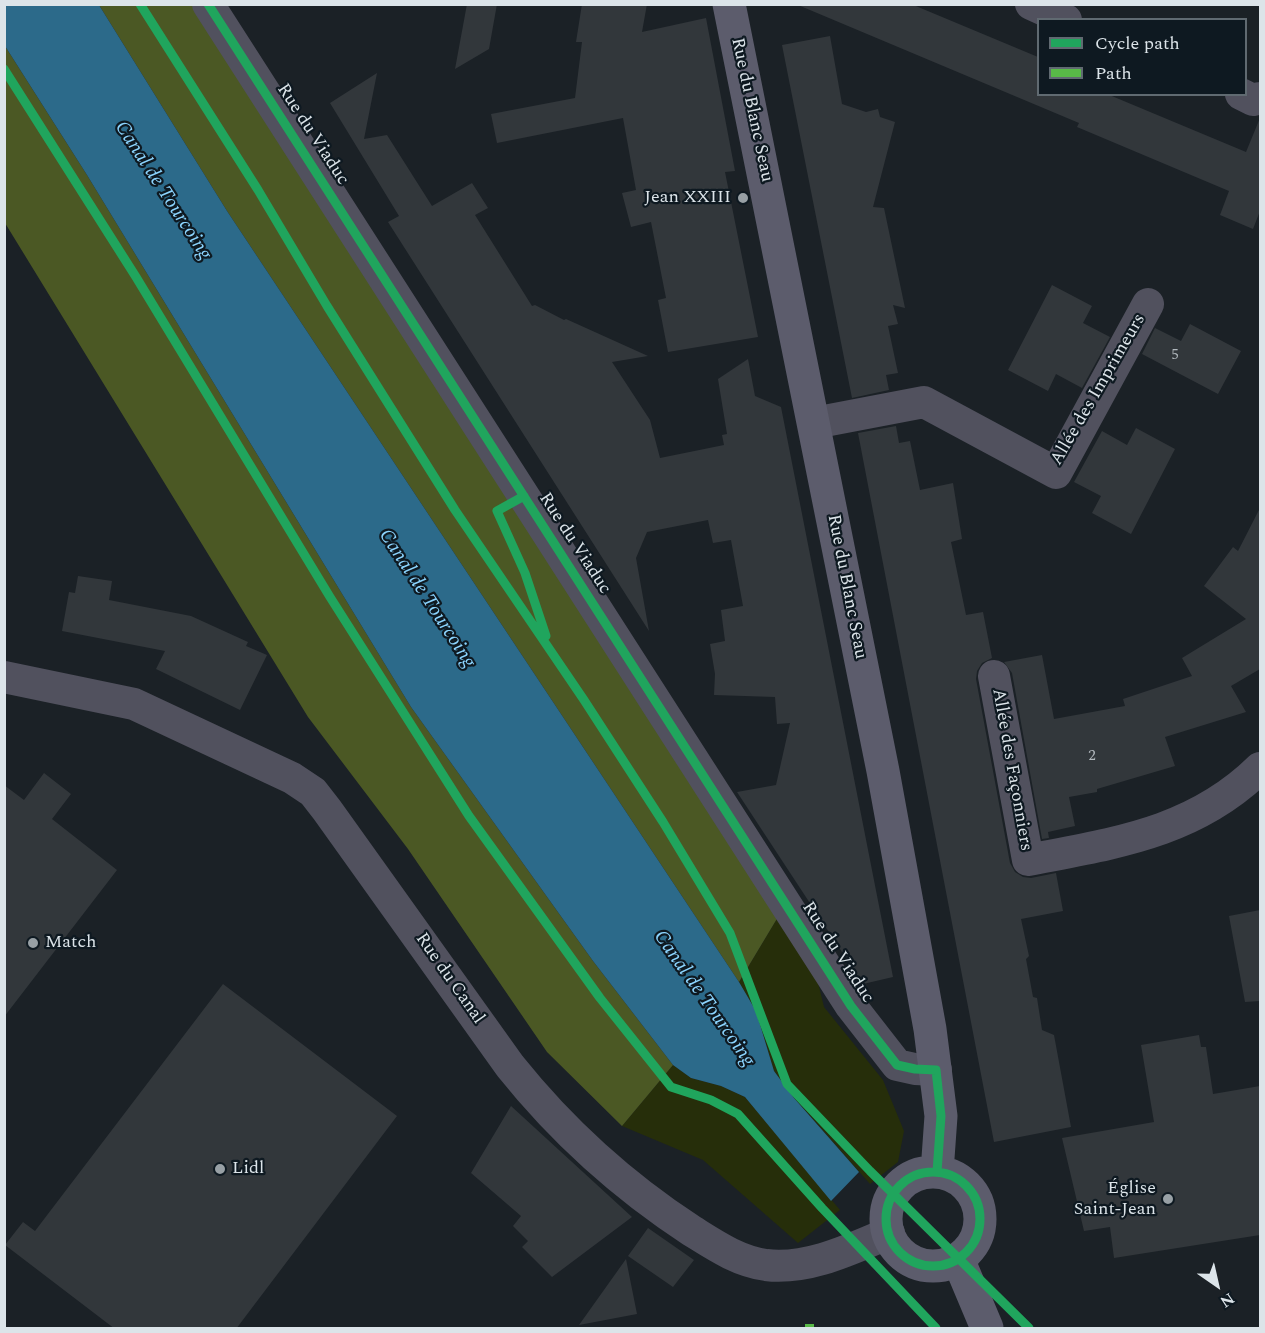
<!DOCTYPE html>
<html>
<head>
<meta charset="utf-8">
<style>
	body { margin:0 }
	#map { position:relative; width:1265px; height:1333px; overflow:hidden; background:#1b2126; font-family:Spectral,serif }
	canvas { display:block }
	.frame { position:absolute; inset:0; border:6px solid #dce4e9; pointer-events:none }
	.legend { position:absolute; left:1037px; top:18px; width:210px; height:78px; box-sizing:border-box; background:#0e1921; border:2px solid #606a71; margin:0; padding:8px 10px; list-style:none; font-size:18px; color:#dce4e9 }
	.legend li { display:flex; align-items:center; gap:12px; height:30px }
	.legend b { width:30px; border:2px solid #606a71 }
	.north { position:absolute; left:1187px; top:1255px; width:60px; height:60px; -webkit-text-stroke:4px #0e1921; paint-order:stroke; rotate:146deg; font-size:16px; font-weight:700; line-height:24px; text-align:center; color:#dce4e9 }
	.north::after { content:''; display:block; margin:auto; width:21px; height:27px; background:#dce4e9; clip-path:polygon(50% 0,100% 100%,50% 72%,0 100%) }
</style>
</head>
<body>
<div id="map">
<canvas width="1265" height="1333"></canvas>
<div class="frame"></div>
<ul class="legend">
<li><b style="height:8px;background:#20a55d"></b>Cycle path</li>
<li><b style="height:8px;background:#58b947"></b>Path</li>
</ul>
<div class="north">N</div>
</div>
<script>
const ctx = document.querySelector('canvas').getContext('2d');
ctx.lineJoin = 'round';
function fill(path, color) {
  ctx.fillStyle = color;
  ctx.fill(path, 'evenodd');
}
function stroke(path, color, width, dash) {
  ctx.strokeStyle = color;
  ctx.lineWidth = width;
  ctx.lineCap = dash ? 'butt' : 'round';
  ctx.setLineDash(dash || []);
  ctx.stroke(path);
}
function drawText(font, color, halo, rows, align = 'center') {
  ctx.font = font + ' Spectral,serif';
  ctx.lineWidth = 4.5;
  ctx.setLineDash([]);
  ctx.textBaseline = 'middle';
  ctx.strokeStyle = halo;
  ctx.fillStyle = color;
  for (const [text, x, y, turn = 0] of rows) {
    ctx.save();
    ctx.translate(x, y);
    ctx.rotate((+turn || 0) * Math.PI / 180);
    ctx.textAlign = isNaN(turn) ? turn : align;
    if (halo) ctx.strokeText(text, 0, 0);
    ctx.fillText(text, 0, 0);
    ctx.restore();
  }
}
fill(new Path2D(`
	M781 912 813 962 824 1007 883 1080 904 1131 898 1162 870 1184 794 1098 774 1071 756 1012 739 982Z
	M673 1065 691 1078 721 1086 745 1097 840 1210 798 1243 703 1160 622 1126Z`), '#262e0a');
fill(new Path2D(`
	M99 5H198L781 912 739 982 227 211Z
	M5 46 87 175 411 707 593 961 673 1065 622 1126 547 1052 408 849 308 717 5 223Z`), '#4b5824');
fill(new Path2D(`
	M5 4 99 5 227 211 739 982 756 1011 774 1071 794 1098 859 1172 831 1201 745 1097 721 1086 691 1078 673 1065 593 961 411 707 87 175 5 46Z`), '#2c6a8a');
fill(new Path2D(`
	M467 4H497L489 49 455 69Z
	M582 4H647L642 32 706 18 735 171 725 172 758 337 668 352 658 300 666 298 651 222 631 227 622 193 636 190 623 118 497 143 491 114 575 98 582 42H576Z
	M911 4 1038 57V94H1107L1246 152 1260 118V211L1253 229 1220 215 1229 191 1077 127 1079 123 798 5Z
	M830 36 842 104 866 112 878 109 880 117 895 122 873 207 884 208 905 308 893 305 898 324 888 326 898 373 886 375 889 390 852 398 782 45Z
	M377 73 364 139 387 135 432 206 472 183 488 208 475 215 532 306 535 305 564 320 566 319 648 356 612 362 650 420 660 458 724 445 722 435 727 434 718 379 748 359 755 396 781 407 893 977 863 984 737 792 776 785 790 723 777 724 775 697 714 695 715 674 710 644 725 641 721 610 743 606 731 540 713 543 708 520 647 532 636 558 649 631 388 222 399 216 330 103Z
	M1052 285 1092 306 1083 323 1110 337 1082 388 1056 374 1048 391 1008 370Z
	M1190 324 1241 351 1218 394 1142 354 1155 328 1181 341Z
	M896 426 899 443 910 441 920 490 953 483 962 539 951 542 966 615 983 612 992 658 982 663 977 671 976 679 1010 863 1015 872 1023 877 1031 878 1056 873 1063 911 1021 919 1029 956 1026 959 1033 997 1037 998 1042 1030 1054 1035 1071 1127 994 1142 858 433Z
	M1136 428 1175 449 1131 534 1092 513 1101 496 1074 482 1102 431 1127 445Z
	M1260 508V669L1231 686 1246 712 1165 737 1175 766 1097 789V792L1069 797 1075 826 1048 832 1049 838 1042 839 1012 673 1004 662 1042 655 1054 719 1125 706 1123 699 1192 676 1182 658 1246 619 1204 586 1233 547 1238 551Z
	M78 576 112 581 109 600 191 616 248 642 246 646 267 655 240 710 156 669 165 651 62 631 69 592 75 593Z
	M44 773 71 794 52 819 117 870 4 1017V785L24 800Z
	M1260 910V1001L1245 1002 1229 916Z
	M223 984 397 1116 236 1329H115L5 1245 23 1222 35 1231Z
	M1199 1035 1201 1047H1206L1213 1094 1260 1086V1235L1114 1258 1110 1227 1084 1231 1062 1138 1154 1122 1141 1045Z
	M511 1106 632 1217 552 1277 522 1247 528 1241 513 1226 521 1216 471 1173Z
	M648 1228 694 1260 673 1287 628 1256Z
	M626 1259 637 1314 579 1325Z`), '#32373b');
stroke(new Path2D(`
	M208 4 851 1006 897 1065 915 1069 936 1070
	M1031 4 1066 20
	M1241 94 1253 100 1260 98
	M814 423 924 402 1056 473 1148 304
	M994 676 1028 860C1115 843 1194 833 1260 768
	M4 677 134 704 292 778 313 792 327 810 510 1066C562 1131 623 1186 692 1231 716 1246 738 1261 766 1265 808 1270 851 1249 889 1233`), '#51515e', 32);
stroke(new Path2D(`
	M729 4 883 771 930 1029 941 1116 937 1172
	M886 1219a47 47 0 1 1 94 0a47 47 0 1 1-94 0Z
	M958 1259 987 1328`), '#5c5c6c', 33);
stroke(new Path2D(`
	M805 1328H814`), '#58b947', 8, [15, 8]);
stroke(new Path2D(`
	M140 4 258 190 327 306 455 510 584 700 663 822 730 933 787 1084 870 1171 1029 1328
	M208 4 851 1006 897 1065 915 1069 936 1070 941 1116 937 1172
	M4 69 136 277 330 597 469 816 600 998 671 1087 711 1100 738 1114 822 1208 936 1328
	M524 496 497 511 525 573 546 636
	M886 1219a47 47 0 1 1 94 0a47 47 0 1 1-94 0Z`), '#20a55d', 9);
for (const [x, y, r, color] of [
	[743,198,6,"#98a0a5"],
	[33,943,6,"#98a0a5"],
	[220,1169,6,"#98a0a5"],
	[1168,1199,6,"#98a0a5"]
]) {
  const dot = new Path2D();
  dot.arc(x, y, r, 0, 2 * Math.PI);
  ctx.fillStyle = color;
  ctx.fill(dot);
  stroke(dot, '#0e1921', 2);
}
drawText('15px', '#b2b9be', null, [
	["5",1175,356],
	["2",1092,757]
]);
drawText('18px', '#dce4e9', '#0e1921', [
	["Rue du Blanc Seau",751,110,78],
	["Rue du Viaduc",312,135,57],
	["Allée des Imprimeurs",1099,390,-60],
	["Rue du Viaduc",574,544,57],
	["Rue du Blanc Seau",846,587,79],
	["Allée des Façonniers",1011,770,80],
	["Rue du Viaduc",837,953,57],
	["Rue du Canal",449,979,55]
]);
drawText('18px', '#dce4e9', '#0e1921', [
	["Jean XXIII",731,198],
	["Match",45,943,"left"],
	["Lidl",232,1169,"left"],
	["Église",1156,1189],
	["Saint-Jean",1156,1210]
], 'right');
drawText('italic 20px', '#8bd4fe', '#0e1921', [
	["Canal de Tourcoing",162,191,57],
	["Canal de Tourcoing",426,599,57],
	["Canal de Tourcoing",703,999,55]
]);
</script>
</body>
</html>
